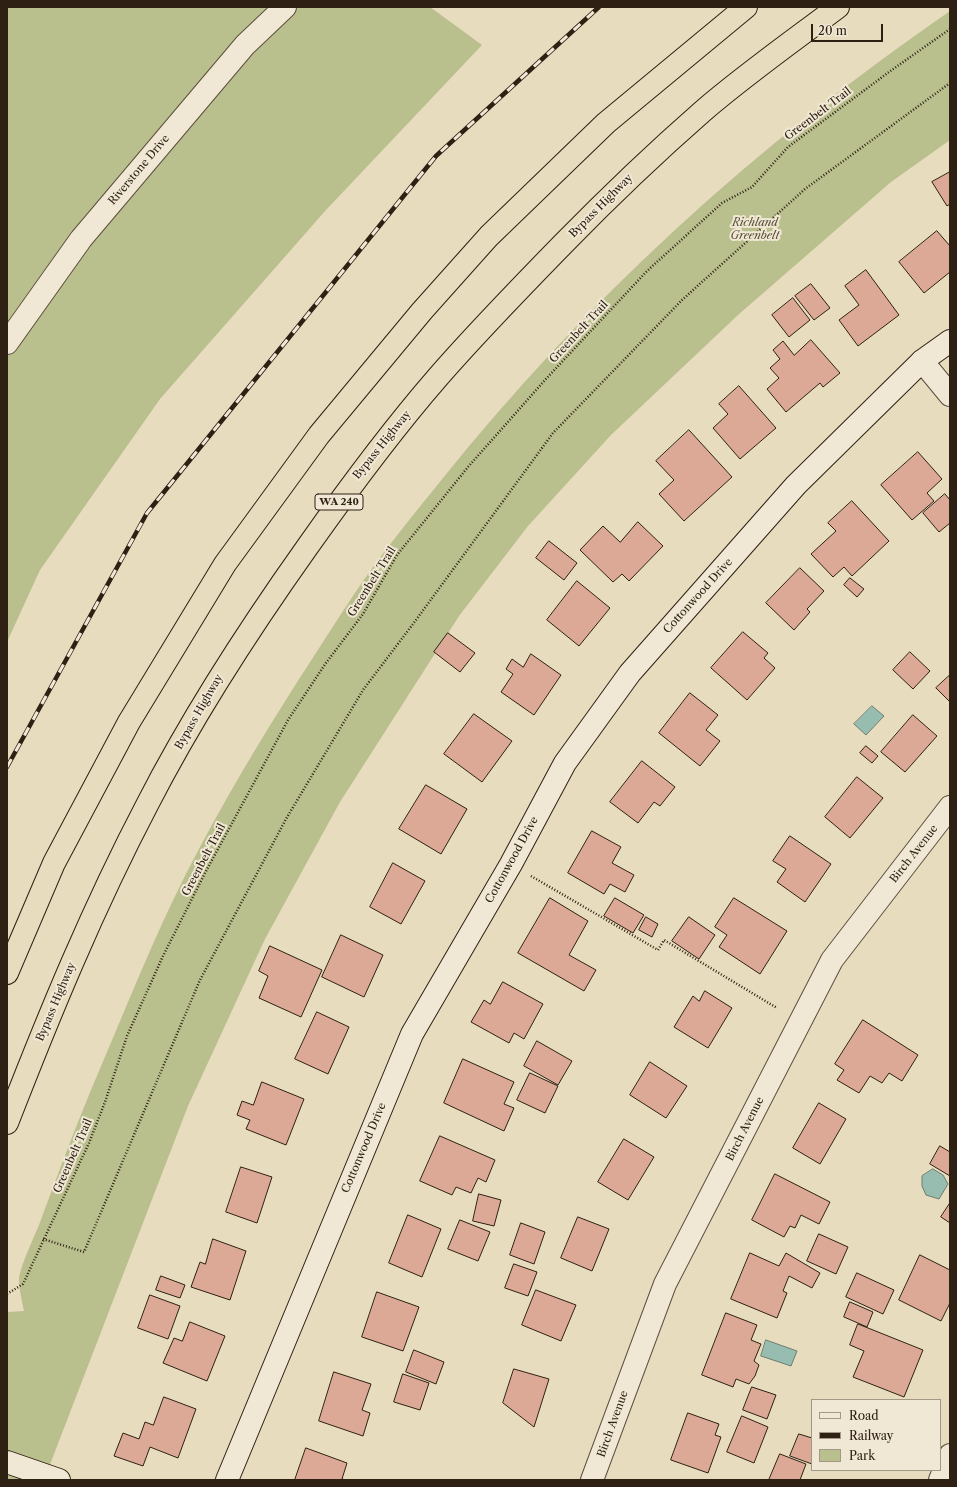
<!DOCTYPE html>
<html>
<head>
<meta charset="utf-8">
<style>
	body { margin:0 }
	#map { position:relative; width:957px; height:1487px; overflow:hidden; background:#e8dcbe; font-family:"Libre Caslon Text",serif }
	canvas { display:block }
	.frame { position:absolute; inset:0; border:8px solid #2e2013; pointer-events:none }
	.legend { position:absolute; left:811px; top:1399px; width:130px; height:72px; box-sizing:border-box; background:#f0e8d5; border:1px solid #a29887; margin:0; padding:5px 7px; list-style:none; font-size:12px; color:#2e2013 }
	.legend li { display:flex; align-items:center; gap:8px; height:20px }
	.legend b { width:20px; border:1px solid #a29887 }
	.scale { position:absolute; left:811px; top:24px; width:72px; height:18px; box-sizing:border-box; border:2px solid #2e2013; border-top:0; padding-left:5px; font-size:12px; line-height:14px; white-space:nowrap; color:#2e2013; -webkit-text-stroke:3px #f0e8d5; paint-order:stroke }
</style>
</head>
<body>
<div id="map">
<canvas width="957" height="1487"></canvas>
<div class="frame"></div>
<ul class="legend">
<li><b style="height:5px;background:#f0e8d5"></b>Road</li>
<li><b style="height:5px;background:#2e2013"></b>Railway</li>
<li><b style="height:11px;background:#babf8e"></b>Park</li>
</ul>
<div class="scale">20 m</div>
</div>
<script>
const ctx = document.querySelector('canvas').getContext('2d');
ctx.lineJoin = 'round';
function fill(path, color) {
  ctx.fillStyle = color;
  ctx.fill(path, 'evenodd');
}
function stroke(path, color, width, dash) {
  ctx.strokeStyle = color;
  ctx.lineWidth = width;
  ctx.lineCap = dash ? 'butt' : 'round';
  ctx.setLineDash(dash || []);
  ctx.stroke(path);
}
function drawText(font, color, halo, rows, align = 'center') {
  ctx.font = font + ' "Libre Caslon Text",serif';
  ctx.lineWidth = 4;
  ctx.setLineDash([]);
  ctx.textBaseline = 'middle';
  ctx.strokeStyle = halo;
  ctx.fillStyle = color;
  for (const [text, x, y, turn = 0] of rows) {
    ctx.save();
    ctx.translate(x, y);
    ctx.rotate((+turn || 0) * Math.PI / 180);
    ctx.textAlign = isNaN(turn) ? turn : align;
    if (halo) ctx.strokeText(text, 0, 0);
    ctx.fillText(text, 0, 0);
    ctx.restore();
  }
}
fill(new Path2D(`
	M7 7H430L482 45 326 210 160 399 40 570 7 642Z
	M950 11V140L891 182 738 315 611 435 528 526 459 616 340 802 265 939 188 1106 44 1480H7V1312L24 1311C22 1301 19 1289 19 1279 20 1267 34 1237 39 1225 59 1171 79 1117 102 1064 133 991 162 917 200 847 235 781 273 719 314 656 330 631 346 606 363 581 387 547 413 515 439 483 585 300 757 144 950 11Z`), '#babf8e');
const water = new Path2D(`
	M872 706 884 716 866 735 854 724Z
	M933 1169 943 1175 948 1184 939 1199 926 1195 922 1186V1176Z
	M766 1340 797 1351 791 1366 761 1356Z`);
fill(water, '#97bcb0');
stroke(water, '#6d7e71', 1);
const building = new Path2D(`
	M950 172V204L947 206 932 182Z
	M937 231 950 246V272L924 293 899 262Z
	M866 270 899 315 858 346 839 320 859 305 845 286Z
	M811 284 830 308 814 320 795 296Z
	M793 298 810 320 789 337 772 315Z
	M811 340 840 373 823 387 820 383 786 412 767 389 779 378 770 368 780 359 773 350 783 341 794 355Z
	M739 386 776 428 740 459 713 428 728 414 719 404Z
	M689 430 732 477 684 521 659 494 674 480 656 461Z
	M918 452 942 479 927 493 934 501 912 520 881 485Z
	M945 494 950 500V523L939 532 923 513Z
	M852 501 889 541 852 576 844 567 833 577 811 554 836 531 828 523Z
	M638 522 663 546 629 581 622 574 613 582 580 550 603 526 620 542Z
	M549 541 577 563 564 580 536 558Z
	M800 568 824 591 807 609 810 612 794 630 766 603Z
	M850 578 864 589 857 597 844 585Z
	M577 581 610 608 579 646 547 620Z
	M743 632 768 653 764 658 775 668 747 700 711 668Z
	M448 633 475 653 460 672 434 652Z
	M910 652 930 671 913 689 893 670Z
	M531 654 561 675 534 715 501 692 513 674 506 669 512 659 523 667Z
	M950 675V702L936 688Z
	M690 693 718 715 706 730 720 741 700 766 659 733Z
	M474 714 512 741 482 782 444 754Z
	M913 715 937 736 905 772 881 752Z
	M866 746 878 756 872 763 860 753Z
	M642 761 675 787 660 806 654 802 638 823 610 802Z
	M857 777 883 798 850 838 825 817Z
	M426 785 467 809 441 854 399 829Z
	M592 831 621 847 612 863 634 875 625 892 610 884 604 894 568 873Z
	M790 836 831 864 805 902 777 882 786 869 773 861Z
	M393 863 425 881 401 924 370 907Z
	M550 898 588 921 569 955 596 970 584 991 518 953Z
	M615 898 644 915 633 933 604 916Z
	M734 898 787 931 760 974 719 947 727 935 715 927Z
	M646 917 658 924 652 937 639 930Z
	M689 917 715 935 699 959 672 941Z
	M341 935 383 955 364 997 322 977Z
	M270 946 322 970 301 1017 259 998 268 976 259 971Z
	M503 982 543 1004 524 1039 514 1033 509 1043 471 1022 484 1000 490 1004Z
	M705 991 732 1008 708 1048 674 1027 693 996 699 1001Z
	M317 1012 349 1027 328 1074 295 1059Z
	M863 1020 918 1055 902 1081 889 1073 882 1083 870 1076 859 1093 837 1080 844 1070 835 1064Z
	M537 1041 572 1061 558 1085 524 1066Z
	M463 1059 514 1082 504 1104 514 1108 504 1131 444 1103Z
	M650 1062 687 1086 666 1118 630 1095Z
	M530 1073 558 1086 545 1113 517 1100Z
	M262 1082 304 1099 286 1145 246 1129 250 1120 237 1115 242 1101 253 1105Z
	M819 1103 846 1119 820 1164 793 1148Z
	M440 1136 495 1160 486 1182 478 1178 471 1193 456 1187 452 1195 420 1181Z
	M624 1139 654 1157 628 1200 598 1182Z
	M940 1146 950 1152V1176L930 1164Z
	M241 1167 272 1177 257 1223 226 1212Z
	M775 1174 830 1202 819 1224 801 1215 795 1228 790 1226 784 1237 752 1220Z
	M479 1194 501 1200 494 1226 473 1221Z
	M950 1203V1223L941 1217Z
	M408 1215 441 1229 422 1277 389 1263Z
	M578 1217 609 1229 592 1271 561 1258Z
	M460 1220 490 1232 478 1261 448 1249Z
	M521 1223 545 1232 534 1264 510 1255Z
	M819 1234 848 1247 836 1274 807 1261Z
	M213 1239 246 1251 230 1300 191 1287 200 1262 205 1264Z
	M750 1253 779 1266 786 1253 820 1273 812 1288 789 1276 783 1291 787 1293 777 1318 731 1299Z
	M920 1255 950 1270V1303L941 1321 899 1300Z
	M514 1264 537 1272 528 1296 505 1288Z
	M857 1273 894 1290 883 1314 846 1297Z
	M161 1276 185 1285 180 1298 156 1290Z
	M536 1290 576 1305 561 1341 522 1325Z
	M377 1292 419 1307 403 1351 362 1337Z
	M150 1295 180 1306 168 1339 138 1328Z
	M850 1302 873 1312 867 1327 844 1317Z
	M726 1313 757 1325 751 1340 761 1344 754 1361 759 1365 755 1376 749 1384 736 1379 733 1387 702 1375Z
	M190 1322 225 1336 207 1381 163 1363 174 1338 182 1341Z
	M858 1324 923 1350 904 1397 853 1377 864 1351 850 1345Z
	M414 1350 444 1362 436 1384 406 1372Z
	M514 1369 549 1379 534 1427 503 1403Z
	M334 1372 371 1384 362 1410 370 1413 363 1436 319 1421Z
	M403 1374 429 1383 420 1410 394 1402Z
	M752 1387 776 1395 767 1419 743 1410Z
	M164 1397 196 1409 178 1458 150 1447 143 1466 114 1456 123 1433 139 1439 145 1422 153 1425Z
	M688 1413 719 1424 715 1435 721 1437 708 1473 671 1460Z
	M742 1416 768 1427 754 1463 727 1452Z
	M799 1434 812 1438V1464L790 1456Z
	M306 1448 347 1463 342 1479 346 1480H295Z
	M780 1454 806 1464 800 1480H769Z`);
fill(building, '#dba996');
stroke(building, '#2e2013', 1);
const street = new Path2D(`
	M7 343 81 239 245 45 285 7
	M922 361 950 395
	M592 1480 665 1284 832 960 950 807
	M940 1480 950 1455`);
const secondary = new Path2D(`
	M7 1462 59 1480
	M227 1480 412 1034 511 864 565 763 630 673 796 485 922 361 950 341`);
const highway = new Path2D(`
	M7 973 54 863 129 722 225 564 319 435 422 311 489 236 606 123 746 7
	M7 1123C49 1015 93 908 147 805 193 715 249 629 308 546 349 488 391 431 438 377 478 331 521 287 564 243 609 197 655 153 703 111 746 74 793 41 838 7`);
stroke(street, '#5c4f3e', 24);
stroke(secondary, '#2e2013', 24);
stroke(highway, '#2e2013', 24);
stroke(new Path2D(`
	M531 876 658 950 664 940 777 1008
	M43 1239 84 1252 200 980 286 819 363 690 416 620 553 433 682 300 805 189 950 83
	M7 1294 23 1284 89 1143 105 1102 127 1036 163 956 205 873 288 720 326 663 363 614 397 555 468 467 545 380 647 271 722 203 752 187 788 147 889 72 950 29`), '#2e2013', 2.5, [1, 2]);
stroke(street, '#f0e8d5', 22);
stroke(secondary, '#f0e8d5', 22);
stroke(highway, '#e8dcbe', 22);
const rail = new Path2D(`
	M7 767 147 513 436 156 599 7`);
stroke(rail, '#2e2013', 4.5);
stroke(rail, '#f0e8d5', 3, [9]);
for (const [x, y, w] of [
	[339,502,48]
]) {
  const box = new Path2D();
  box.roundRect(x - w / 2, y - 8, w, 16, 3);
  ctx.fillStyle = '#f0e8d5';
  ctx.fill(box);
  stroke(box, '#2e2013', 1);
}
drawText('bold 10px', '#2e2013', null, [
	["WA 240",339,502]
]);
drawText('11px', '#2e2013', '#f0e8d5', [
	["Greenbelt Trail",818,114,-37],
	["Riverstone Drive",139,170,-50],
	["Bypass Highway",601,206,-45],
	["Greenbelt Trail",579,332,-47],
	["Bypass Highway",382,445,-51],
	["Greenbelt Trail",372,582,-58],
	["Cottonwood Drive",698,596,-48],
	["Bypass Highway",199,712,-60],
	["Birch Avenue",914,854,-52],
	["Greenbelt Trail",204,860,-62],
	["Cottonwood Drive",512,860,-61],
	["Bypass Highway",56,1002,-67],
	["Birch Avenue",745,1129,-63],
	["Cottonwood Drive",364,1148,-67],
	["Greenbelt Trail",73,1156,-66],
	["Birch Avenue",613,1424,-70]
]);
drawText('italic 11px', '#585038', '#f0e8d5', [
	["Richland",755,223],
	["Greenbelt",755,236]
]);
</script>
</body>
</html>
